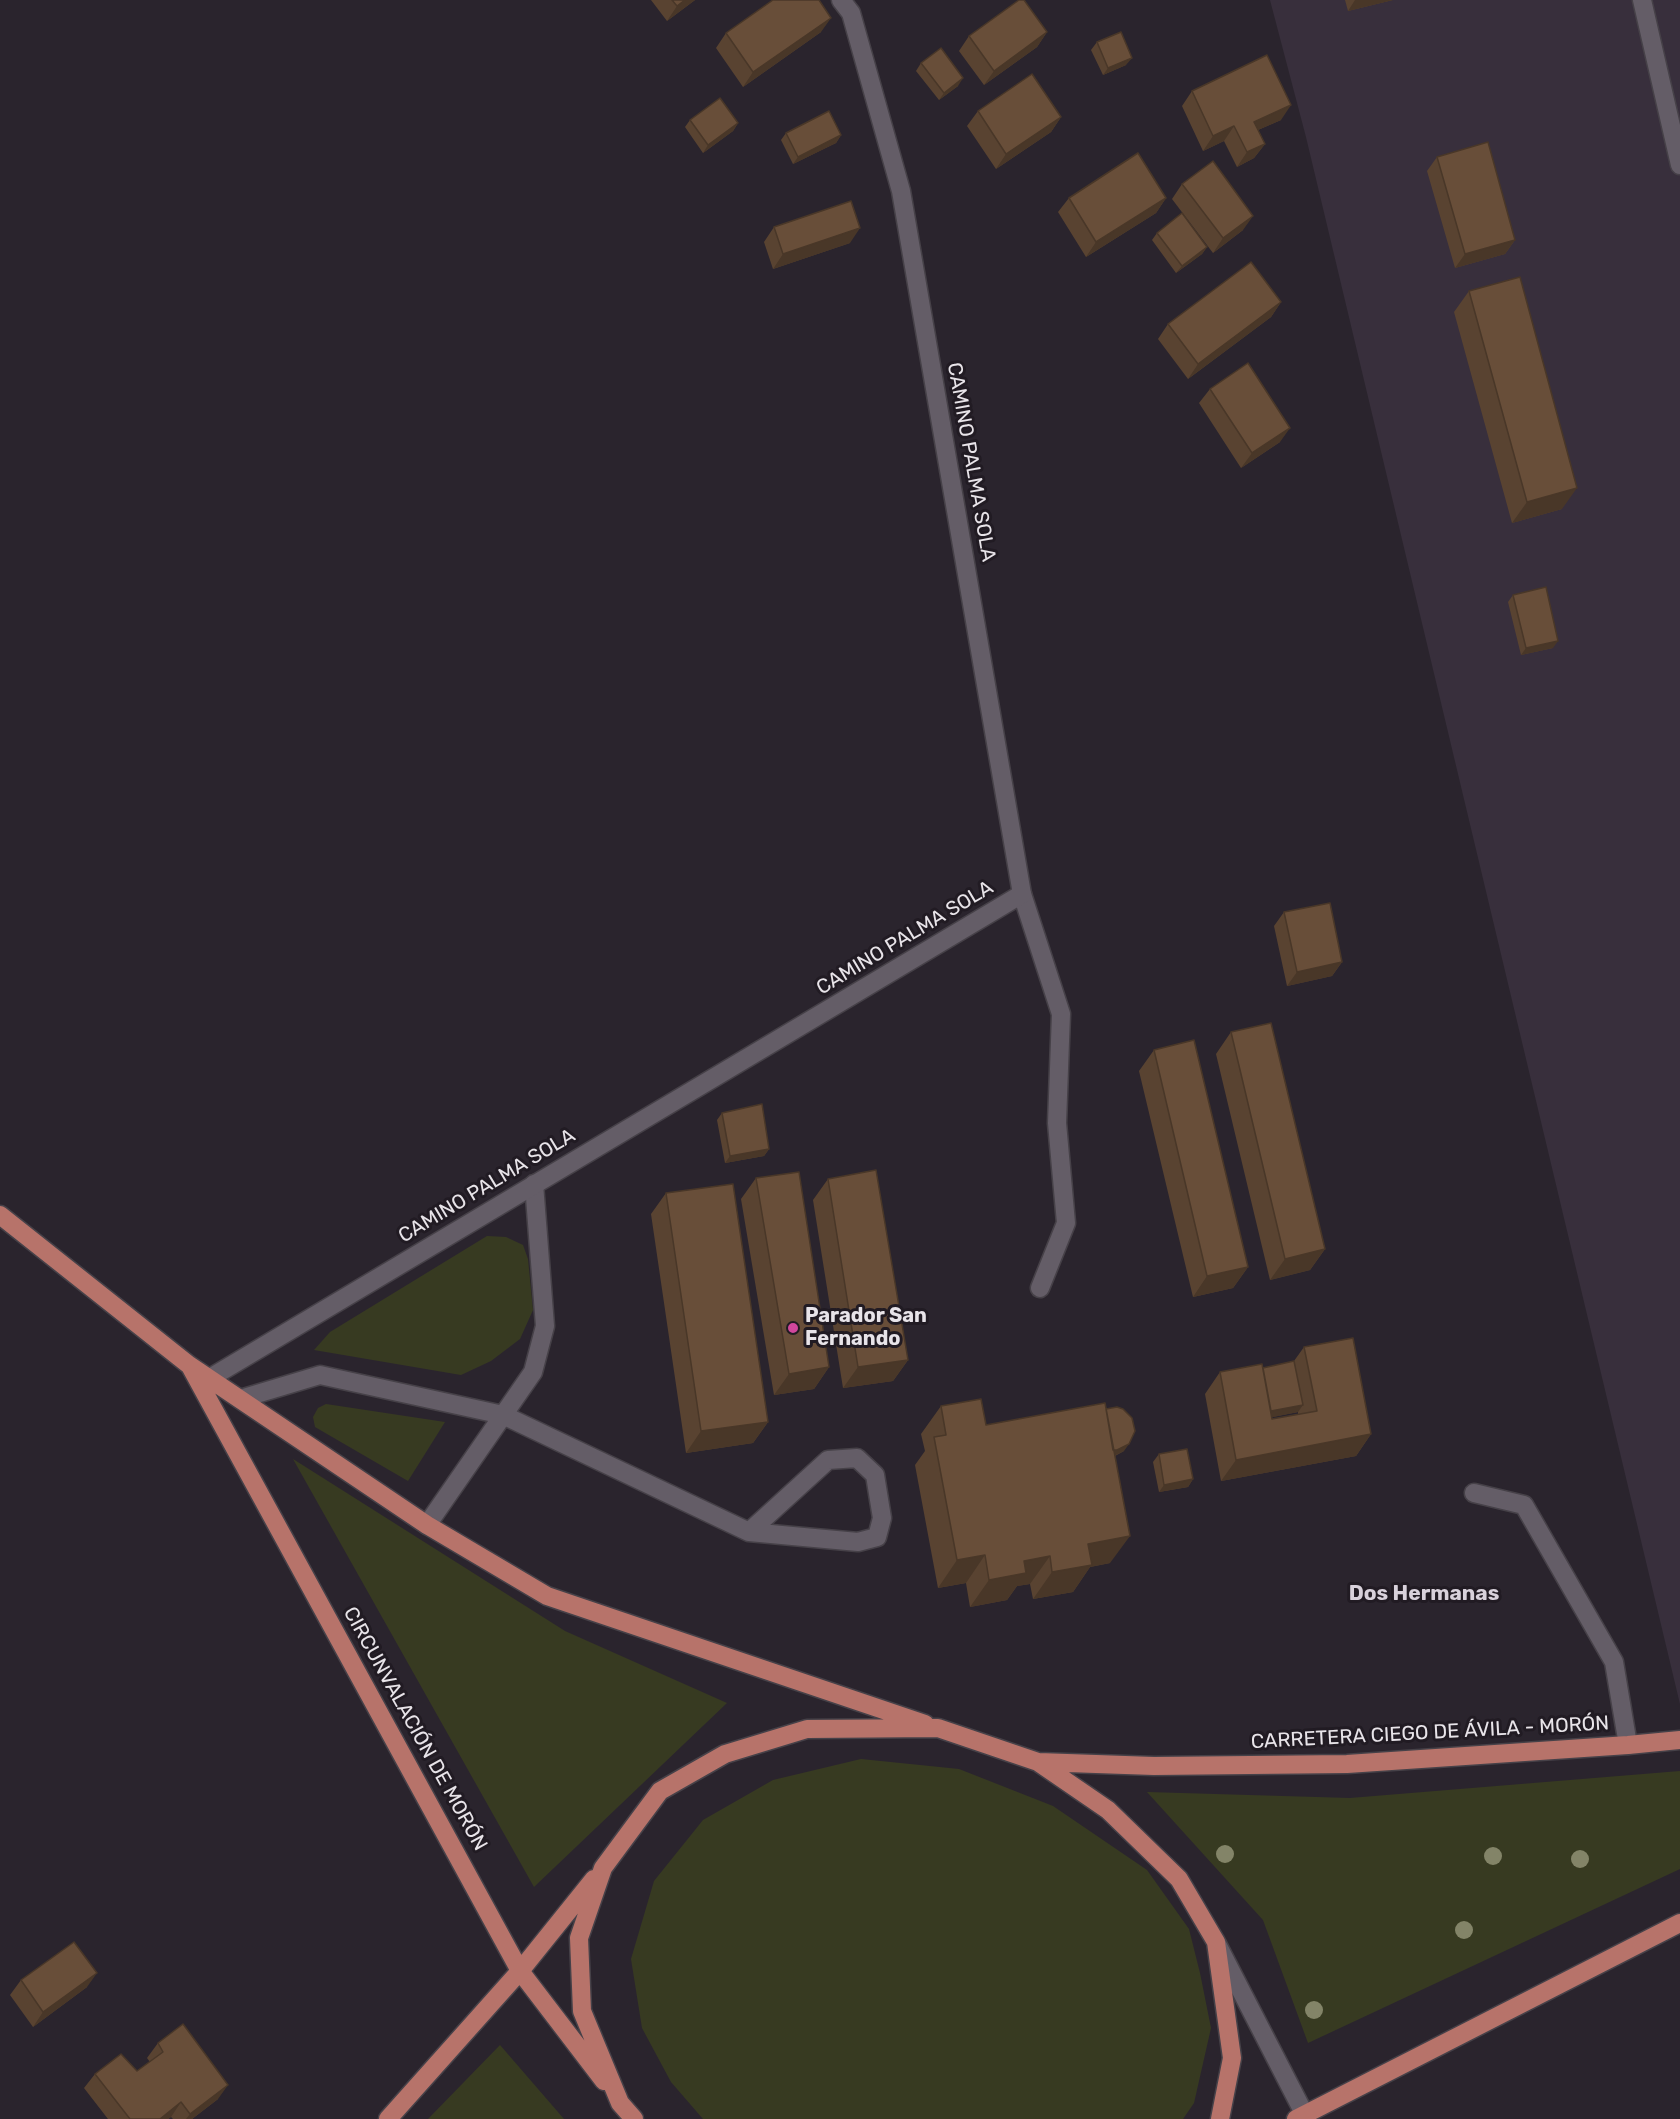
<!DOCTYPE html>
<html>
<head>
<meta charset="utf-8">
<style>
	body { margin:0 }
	canvas { display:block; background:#2a242d }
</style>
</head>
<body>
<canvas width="1680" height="2119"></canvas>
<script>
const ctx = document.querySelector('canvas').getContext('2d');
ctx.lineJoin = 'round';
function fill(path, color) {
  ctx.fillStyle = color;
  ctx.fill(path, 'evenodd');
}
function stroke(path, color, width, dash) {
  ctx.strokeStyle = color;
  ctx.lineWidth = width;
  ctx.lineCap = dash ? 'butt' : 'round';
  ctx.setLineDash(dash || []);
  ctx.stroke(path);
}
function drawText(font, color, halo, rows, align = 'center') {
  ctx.font = font + ' Rubik,sans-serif';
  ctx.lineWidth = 6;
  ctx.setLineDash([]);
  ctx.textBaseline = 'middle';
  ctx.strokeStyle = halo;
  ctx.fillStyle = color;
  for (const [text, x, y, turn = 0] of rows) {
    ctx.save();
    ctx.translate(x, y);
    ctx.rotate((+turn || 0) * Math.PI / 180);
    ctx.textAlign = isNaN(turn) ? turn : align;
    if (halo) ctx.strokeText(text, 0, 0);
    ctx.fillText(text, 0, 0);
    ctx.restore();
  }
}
fill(new Path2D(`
	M1270 0H1680V1704L1306 137Z`), '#382f3c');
fill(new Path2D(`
	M487 1236 506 1237 523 1245 528 1259 533 1310 520 1339 491 1361 461 1375 314 1350 330 1332Z
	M326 1404 445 1422 408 1481 315 1427 313 1417 318 1408Z
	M293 1459 565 1631 727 1703 534 1887Z
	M861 1759 959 1769 1053 1806 1147 1870 1189 1929 1200 1973 1211 2028 1194 2103 1183 2119H703L671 2082 642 2028 631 1959 654 1881 703 1820 773 1780Z
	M1680 1771V1869L1308 2043 1263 1920 1147 1792 1350 1798Z
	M500 2045 564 2119H427H428Z`), '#373a21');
const lane = new Path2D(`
	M1642 0 1680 165
	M1022 894 1061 1014 1057 1123 1066 1223 1040 1288
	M240 1399 320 1375 503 1415 749 1532 858 1542 877 1537 882 1518 875 1475 857 1458 828 1460 749 1532
	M1474 1493 1524 1505 1614 1662 1628 1745
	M427 1525 533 1372 545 1326 534 1184`);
const street = new Path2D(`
	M210 1378 1022 894 901 191 851 13 841 0`);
const secondary = new Path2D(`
	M1217 1944 1307 2119`);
const primary = new Path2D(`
	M0 1215 189 1365 427 1525 547 1596 925 1724
	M190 1366 520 1971 604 2081
	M1038 1762 1154 1766 1347 1764 1628 1745 1680 1740
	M388 2119 520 1971 594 1879
	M634 2119 620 2103 582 2011 579 1938 603 1868 660 1791 725 1754 807 1729 938 1728 1038 1762 1108 1810 1179 1879 1216 1942 1232 2058 1220 2119
	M1296 2119 1680 1923`);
stroke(lane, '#464148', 21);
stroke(street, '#464148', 21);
stroke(secondary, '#464148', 21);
stroke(primary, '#464148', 21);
stroke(lane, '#645d67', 18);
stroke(street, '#645d67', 18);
stroke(secondary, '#645d67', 18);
stroke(primary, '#b7736a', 18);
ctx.fillStyle = '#838468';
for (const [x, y] of [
	[1225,1854],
	[1493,1856],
	[1580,1859],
	[1464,1930],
	[1314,2010]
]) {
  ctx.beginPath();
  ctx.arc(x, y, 9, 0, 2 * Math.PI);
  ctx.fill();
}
fill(new Path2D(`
	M651 0H695L667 21Z
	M1345 0H1393L1348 11Z
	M821 32 743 87 716 48 726 33Z
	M1047 32 1037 47 984 85 959 51 969 36Z
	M1097 42 1126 65 1103 75 1091 50Z
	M921 63 958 86 939 100 916 71Z
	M1192 91 1281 120 1258 130 1265 144 1254 158 1237 167 1224 141 1203 151 1182 106Z
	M978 111 1061 117 1051 132 996 169 967 126Z
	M690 120 738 123 733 131 703 153 685 127Z
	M786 133 841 135 836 143 793 164 781 140Z
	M1437 157 1515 240 1505 254 1455 268 1427 171Z
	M1182 184 1243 230 1213 253 1172 199Z
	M1069 198H1166L1156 213 1086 257 1058 212Z
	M774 227 850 243 773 269 764 242Z
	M1157 233 1207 247 1202 254 1176 273 1152 240Z
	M1469 291 1562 509 1512 523 1454 312Z
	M1281 302 1271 317 1188 379 1158 339 1168 324Z
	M1210 389 1280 442 1241 468 1199 403Z
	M1513 595 1553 648 1521 655 1508 602Z
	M1284 912 1342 962 1332 976 1287 986 1274 926Z
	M1231 1032 1325 1249 1310 1270 1270 1280 1216 1054Z
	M1154 1050 1248 1267 1233 1288 1193 1297 1139 1071Z
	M722 1113 769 1149 764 1156 725 1163 717 1120Z
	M756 1178 829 1367 814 1389 774 1395 741 1199Z
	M828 1179 908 1360 893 1381 843 1388 813 1200Z
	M666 1193 768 1422 753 1443 686 1453 651 1214Z
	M1304 1347 1371 1434 1356 1456 1221 1481 1205 1394 1220 1372 1263 1368 1294 1361ZM1298 1412V1414L1272 1419V1417Z
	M941 1406 986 1425 1106 1409 1124 1451 1115 1456 1110 1563 1090 1567 1073 1592 1033 1599 1030 1584 1017 1586 1007 1600 970 1607 966 1583 938 1588 915 1465 925 1451 921 1434Z
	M1159 1454 1193 1479 1188 1487 1159 1492 1153 1462Z
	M21 1980 87 1987 33 2027 10 1995Z
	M158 2043 218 2099 192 2119H173L171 2117 168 2119H108L84 2088 95 2074 137 2071 150 2062 147 2058Z`), '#594331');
fill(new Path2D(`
	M685 0H695L667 21 677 6Z
	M1355 0H1393L1348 11Z
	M831 18 821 32 743 87 753 72Z
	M1047 32 1037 47 984 85 994 71Z
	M1132 58 1126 65 1103 75 1108 68Z
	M963 78 958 86 939 100 944 93Z
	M1291 105 1281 120 1244 136 1254 122Z
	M1061 117 1051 132 996 169 1006 154Z
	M738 123 733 131 703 153 708 145Z
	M1234 126 1224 141 1203 151 1213 136Z
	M841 135 836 143 793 164 798 157Z
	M1265 144 1254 158 1237 167 1247 152Z
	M1166 198 1156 213 1086 257 1096 242Z
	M1253 216 1243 230 1213 253 1223 238Z
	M860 228 850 243 773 269 783 254Z
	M1515 240 1505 254 1455 268 1465 254Z
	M1207 247 1202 254 1176 273 1182 266Z
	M1281 302 1271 317 1188 379 1198 364Z
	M1290 428 1280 442 1241 468 1252 453Z
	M1577 488 1562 509 1512 523 1527 502Z
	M1558 641 1553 648 1521 655 1526 648Z
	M1342 962 1332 976 1287 986 1297 972Z
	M769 1149 764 1156 725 1163 730 1156Z
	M1325 1249 1310 1270 1270 1280 1285 1259Z
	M1248 1267 1233 1288 1193 1297 1207 1276Z
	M908 1360 893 1381 843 1388 858 1367Z
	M829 1367 814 1389 774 1395 789 1374Z
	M1303 1405 1298 1412 1254 1421 1259 1413Z
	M768 1422 753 1443 686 1453 701 1431Z
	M1371 1434 1356 1456 1221 1481 1236 1460Z
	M1129 1444 1124 1451 1112 1457 1109 1450Z
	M1193 1479 1188 1487 1159 1492 1164 1485Z
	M1130 1536 1110 1563 1090 1567 1073 1592 1033 1599 1052 1572 1088 1544Z
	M985 1555 966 1583 938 1588 957 1560Z
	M1050 1556 1030 1584 1017 1586 1007 1600 970 1607 989 1580 1024 1561Z
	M97 1973 87 1987 33 2027 43 2012Z
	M228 2085 218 2099 192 2119H186L190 2114Z
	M181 2102 171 2117 168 2119H160Z`), '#493728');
const building = new Path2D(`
	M672 0H685L677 6Z
	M773 0H819L831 18 753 72 726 33Z
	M1019 0H1024L1047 32 994 71 969 36Z
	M1121 32 1132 58 1108 68 1097 42Z
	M941 48 963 78 944 93 921 63Z
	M1267 55 1291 105 1254 122 1265 144 1247 152 1234 126 1213 136 1192 91Z
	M1032 74 1061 117 1006 154 978 111Z
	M720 98 738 123 708 145 690 120Z
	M829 111 841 135 798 157 786 133Z
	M1488 142 1515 240 1465 254 1437 157Z
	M1138 153 1166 198 1096 242 1069 198Z
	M1213 161 1253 216 1223 238 1182 184Z
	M851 201 860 228 783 254 774 227Z
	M1182 213 1207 247 1182 266 1157 233Z
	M1251 262 1281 302 1198 364 1168 324Z
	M1520 277 1577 488 1527 502 1469 291Z
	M1248 363 1290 428 1252 453 1210 389Z
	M1546 587 1558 641 1526 648 1513 595Z
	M1330 903 1342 962 1297 972 1284 912Z
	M1271 1023 1325 1249 1285 1259 1231 1032Z
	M1194 1040 1248 1267 1207 1276 1154 1050Z
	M762 1104 769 1149 730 1156 722 1113Z
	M876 1170 908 1360 858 1367 828 1179Z
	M799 1172 829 1367 789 1374 756 1178Z
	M733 1184 768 1422 701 1431 666 1193Z
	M1353 1338 1371 1434 1236 1460 1220 1372 1262 1364 1272 1419 1317 1411 1304 1347Z
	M1294 1361 1303 1405 1271 1411 1263 1368Z
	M981 1399 986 1425 1105 1403 1130 1536 1088 1544 1092 1565 1052 1572 1050 1556 1024 1561 1026 1573 989 1580 985 1555 957 1560 934 1437 946 1435 941 1406Z
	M1117 1407 1123 1409 1132 1418 1135 1431 1129 1444 1117 1450H1113L1106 1409Z
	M1187 1449 1193 1479 1164 1485 1159 1454Z
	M74 1942 97 1973 43 2012 21 1980Z
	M183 2024 228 2085 190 2114 181 2102 160 2119H130L95 2074 121 2054 137 2071 163 2052 158 2043Z`);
fill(building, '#684e39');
stroke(building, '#493728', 1.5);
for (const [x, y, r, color] of [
	[793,1328,6,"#d1479c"]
]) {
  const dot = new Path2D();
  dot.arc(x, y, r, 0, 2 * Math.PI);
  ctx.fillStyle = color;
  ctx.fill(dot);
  stroke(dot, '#211b23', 2);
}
drawText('20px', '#e8e4e9', '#211b23', [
	["CAMINO PALMA SOLA",971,462,80],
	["CAMINO PALMA SOLA",905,938,-31],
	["CAMINO PALMA SOLA",487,1186,-31],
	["CIRCUNVALACIÓN DE MORÓN",415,1729,61],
	["CARRETERA CIEGO DE ÁVILA - MORÓN",1430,1733,-3]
]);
drawText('bold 20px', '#e8e4e9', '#211b23', [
	["Parador San",805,1316],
	["Fernando",805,1339]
], 'left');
drawText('bold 21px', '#d8d1db', '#211b23', [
	["Dos Hermanas",1424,1594]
]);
</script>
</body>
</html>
